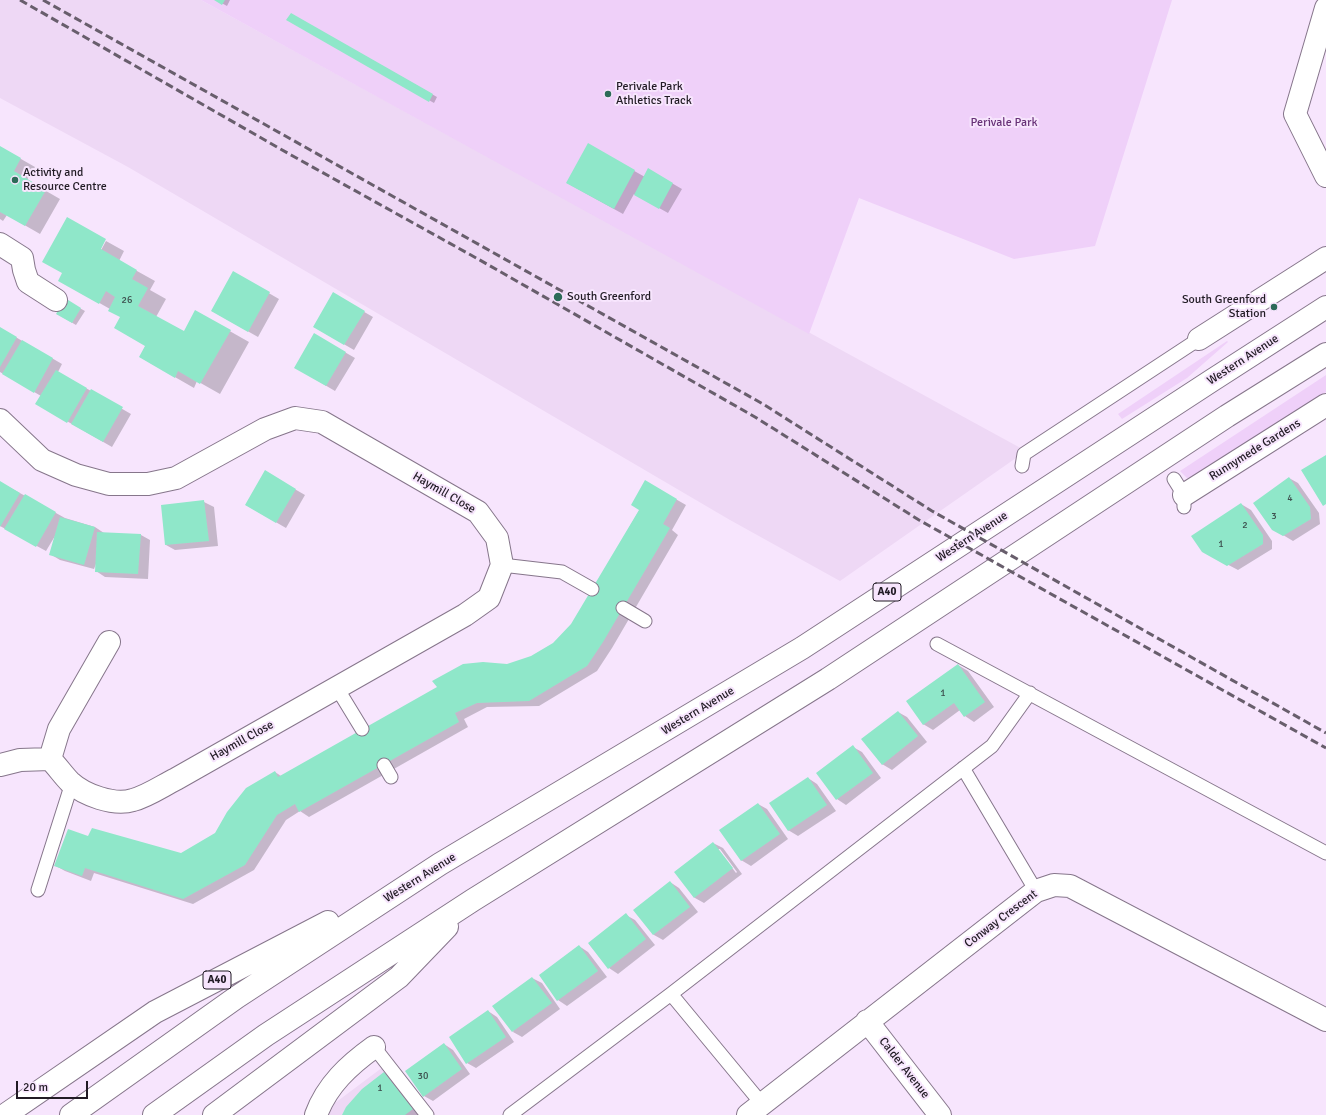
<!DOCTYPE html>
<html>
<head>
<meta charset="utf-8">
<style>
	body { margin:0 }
	#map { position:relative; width:1326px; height:1115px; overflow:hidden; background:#f7e5fd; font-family:Signika,sans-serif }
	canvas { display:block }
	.scale { position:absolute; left:16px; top:1081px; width:72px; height:18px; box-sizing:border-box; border:2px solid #211b24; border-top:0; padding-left:5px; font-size:12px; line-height:14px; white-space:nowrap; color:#211b24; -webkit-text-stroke:3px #f7e5fd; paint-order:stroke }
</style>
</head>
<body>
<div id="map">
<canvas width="1326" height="1115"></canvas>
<div class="scale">20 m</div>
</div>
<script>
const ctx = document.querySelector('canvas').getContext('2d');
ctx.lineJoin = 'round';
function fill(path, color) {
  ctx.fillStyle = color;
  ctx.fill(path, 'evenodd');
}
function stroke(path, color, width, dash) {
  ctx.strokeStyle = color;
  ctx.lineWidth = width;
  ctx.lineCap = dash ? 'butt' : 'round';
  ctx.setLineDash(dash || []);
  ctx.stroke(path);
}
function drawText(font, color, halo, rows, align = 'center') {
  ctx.font = font + ' Signika,sans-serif';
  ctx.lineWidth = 4;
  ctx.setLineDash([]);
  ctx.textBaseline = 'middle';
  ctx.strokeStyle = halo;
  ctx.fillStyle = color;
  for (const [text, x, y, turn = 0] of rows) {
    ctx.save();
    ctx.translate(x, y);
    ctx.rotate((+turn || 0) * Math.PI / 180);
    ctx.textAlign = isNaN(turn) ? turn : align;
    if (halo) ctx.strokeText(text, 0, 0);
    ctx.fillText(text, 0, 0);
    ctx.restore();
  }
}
fill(new Path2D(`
	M0 0H201L1026 451 840 581 730 520 128 167 0 98Z
	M391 1061 432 1115H319Z`), '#eed8f5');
fill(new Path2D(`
	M201 0H1172L1095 246 1014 259 859 198 809 334Z
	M1227 341 1228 342 1187 378 1122 419 1118 414Z
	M1326 375V392L1194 477 1187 478 1180 471Z`), '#efd0f9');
fill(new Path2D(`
	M216 0H230L227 6Z
	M291 14 437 97 434 103 288 20Z
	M588 145 645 177 649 170 682 189 668 213 634 194 623 214 567 183Z
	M0 147 35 167 27 180 60 199 40 234 7 215 3 221 0 219Z
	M106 241 124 251 119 261 155 281 150 290 166 299 156 317 184 333 196 312 249 342 220 394 197 381 194 388 140 357 146 345 121 317 110 309 59 280 97 253 99 254Z
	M234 273 279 299 258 337 212 311Z
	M333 294 373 317 354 350 314 327Z
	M65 300 85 311 76 325 57 314Z
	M0 328 62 364 58 372 131 414 112 447 37 404 41 396 0 372Z
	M315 335 355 358 335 391 296 368Z
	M265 472 305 495 286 528 246 505Z
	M1289 478 1298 483 1319 513 1320 524 1293 541 1273 529Z
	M0 482 65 518 95 527 104 533 141 535 150 540 148 579 105 577 96 571V564L94 569 60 560 50 554 55 536 46 551 0 526Z
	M646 482 686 505 672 530 678 535 612 648 597 671 539 706 487 707 464 719 468 727 309 817 300 811 286 820 254 870 193 904 94 873 91 881 65 871 56 866 89 837 181 854 216 834 275 772 281 776 507 665 532 657 554 644 572 625 640 509Z
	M204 502 214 507 218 546 175 550 166 545 162 506Z
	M1241 504 1251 510 1272 541V549L1238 570 1202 551Z
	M958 665 968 671 994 707 974 722 965 716 960 710 933 730 923 724Z
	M898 712 907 717 927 742 892 770 882 764Z
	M853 747 862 752 881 778 846 805 837 799 817 773Z
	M808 778 817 784 836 811 798 836 788 830Z
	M758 804 767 809 788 839 751 866 741 860Z
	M713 843 723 848 742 874 704 903 695 898 675 872ZM718 849H720L737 872 736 873Z
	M670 882 679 888 698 912 663 940 654 935 634 910Z
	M626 915 635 920 655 945 618 974 609 968 589 944Z
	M579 946 588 952 607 977 567 1006 558 1000 540 976Z
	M532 978 542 983 560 1009 522 1037 513 1032Z
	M488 1011 497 1017 514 1042 476 1068 467 1063Z
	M444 1044 453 1050 470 1074 433 1101 424 1096Z
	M384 1073 398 1081 425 1115H344Z`), '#0003');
fill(new Path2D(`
	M214 0H225L222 5Z
	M291 13 433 94 429 102 286 20Z
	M588 143 635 170 614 209 566 183Z
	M0 146 21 158 14 171 46 190 25 226 0 212Z
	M648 168 673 183 659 209 634 195Z
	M67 217 106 239 101 249 137 270 132 279 148 288 138 306 184 331 195 310 231 330 200 384 178 371 175 378 139 357 145 346 114 328 120 317 108 311 115 297 106 291 99 304 58 281 62 273 42 262Z
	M233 271 270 292 248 332 211 311Z
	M333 292 365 311 344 345 313 327Z
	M65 298 81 308 72 323 56 314Z
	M0 327 17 337 0 367Z
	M314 333 346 352 326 386 294 368Z
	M22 340 53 358 34 393 2 374Z
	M56 370 87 388 67 423 35 404Z
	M91 389 123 407 103 442 71 424Z
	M1326 455V504L1323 506 1301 470Z
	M265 470 296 489 276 523 245 505Z
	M1289 477 1310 507 1311 519 1283 536 1272 530 1253 503Z
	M645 480 677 499 663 524 670 528 603 642 587 666 529 701 477 703 455 713 459 722 299 812 295 804 277 815 245 865 183 899 85 868 82 876 54 866 68 829 88 836 92 828 181 853 215 833 227 812 246 788 275 771 278 777 437 687 432 681 463 664 483 662 507 664 531 656 553 643 571 624 639 510 631 505Z
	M0 481 20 493 0 527Z
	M25 494 56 512 36 547 4 529Z
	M204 500 209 541 165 545 161 505Z
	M1241 503 1263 535V544L1227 566 1202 552 1191 536Z
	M60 517 95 527 84 565 49 555Z
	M97 532 141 534 138 574 95 572Z
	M958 664 985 702 964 717 954 703 923 725 906 701Z
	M898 711 918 736 882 765 861 739Z
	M853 745 873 773 836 800 816 773Z
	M808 777 827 805 788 831 769 803Z
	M758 803 780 834 741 861 719 830Z
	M713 842 733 868 694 898 674 872Z
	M670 881 690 907 653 935 633 910Z
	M626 913 646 939 608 969 588 943Z
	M579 945 598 971 557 1001 539 975Z
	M532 977 552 1003 512 1032 492 1006Z
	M488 1010 506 1037 466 1064 449 1037Z
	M444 1043 462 1069 423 1097 405 1071Z
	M384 1072 413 1109 405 1115H342L346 1107 362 1089Z`), '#8fe7c9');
const lane = new Path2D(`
	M1022 466 1024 454 1199 339
	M1174 479 1184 495V507
	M502 565 562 572 592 589
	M623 608 645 621
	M937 644 1326 853
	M337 688 362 729
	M384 765 391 777
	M963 768 1036 891
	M38 890 72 783
	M671 994 762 1104
	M374 1047 427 1115
	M510 1115 671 994 992 746 1030 693`);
const street = new Path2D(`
	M1326 8 1295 114 1326 176
	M0 244 22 258 24 270 28 282 56 300
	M1199 339 1326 258
	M0 420 42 460 76 475 109 484H148L176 478 265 429 295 418 322 422 478 512 497 538 502 565 489 598 465 615 176 779C162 786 148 796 133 800 114 806 84 795 70 782 63 775 57 766 50 759L20 760 0 765
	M1184 495 1326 405
	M50 759 59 729 109 642
	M867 1021 940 1115
	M316 1115C327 1085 349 1065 374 1047
	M748 1115 1036 891 1054 885 1070 886 1326 1020`);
const highway = new Path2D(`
	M5 1115 155 1012 328 922
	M71 1115 237 997 440 864 802 648 1211 381 1326 307
	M154 1115 266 1035 473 900 828 679 1227 416 1326 354
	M214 1115 399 977 447 927`);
stroke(lane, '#86768b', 15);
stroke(street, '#86768b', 24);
stroke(highway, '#86768b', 24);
stroke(lane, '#fff', 13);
stroke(street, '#fff', 22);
stroke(highway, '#fff', 22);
stroke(new Path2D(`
	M20 0 291 155 478 259 755 417 919 520 1326 748
	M43 0 763 404 932 511 1326 733`), '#685e6c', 3, [8, 4]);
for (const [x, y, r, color] of [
	[608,94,4,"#2c6b58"],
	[15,180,4,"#2c6b58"],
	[558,297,5,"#2c6b58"],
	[1274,307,4,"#2c6b58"]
]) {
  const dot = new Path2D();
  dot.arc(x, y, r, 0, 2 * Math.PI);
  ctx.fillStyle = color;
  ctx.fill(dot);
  stroke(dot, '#f7e5fd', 1.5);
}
drawText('10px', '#3c4e4d', null, [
	["26",127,300],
	["4",1290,498],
	["3",1274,516],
	["2",1245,525],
	["1",1221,544],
	["1",943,693],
	["30",423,1076],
	["1",380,1088]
]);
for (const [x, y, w] of [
	[887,592,28],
	[217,980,28]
]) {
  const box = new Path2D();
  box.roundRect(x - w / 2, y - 9, w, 18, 3);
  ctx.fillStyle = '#f7e5fd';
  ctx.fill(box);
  stroke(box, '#211b24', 1);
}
drawText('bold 11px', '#211b24', null, [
	["A40",887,592],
	["A40",217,980]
]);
drawText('12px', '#211b24', '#f7e5fd', [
	["Perivale Park",616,87],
	["Athletics Track",616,101],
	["Activity and",23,173],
	["Resource Centre",23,187],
	["South Greenford",567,297],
	["South Greenford",1266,300,"right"],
	["Station",1266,314,"right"]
], 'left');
drawText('12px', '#673177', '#f7e5fd', [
	["Perivale Park",1004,123]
]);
drawText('12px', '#211b24', '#f7e5fd', [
	["Western Avenue",1243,360,-33],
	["Runnymede Gardens",1255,450,-32],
	["Haymill Close",444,493,30],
	["Western Avenue",972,537,-33],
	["Western Avenue",698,711,-31],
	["Haymill Close",242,741,-29],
	["Western Avenue",420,878,-32],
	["Conway Crescent",1001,919,-37],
	["Calder Avenue",904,1068,52]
]);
</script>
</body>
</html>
